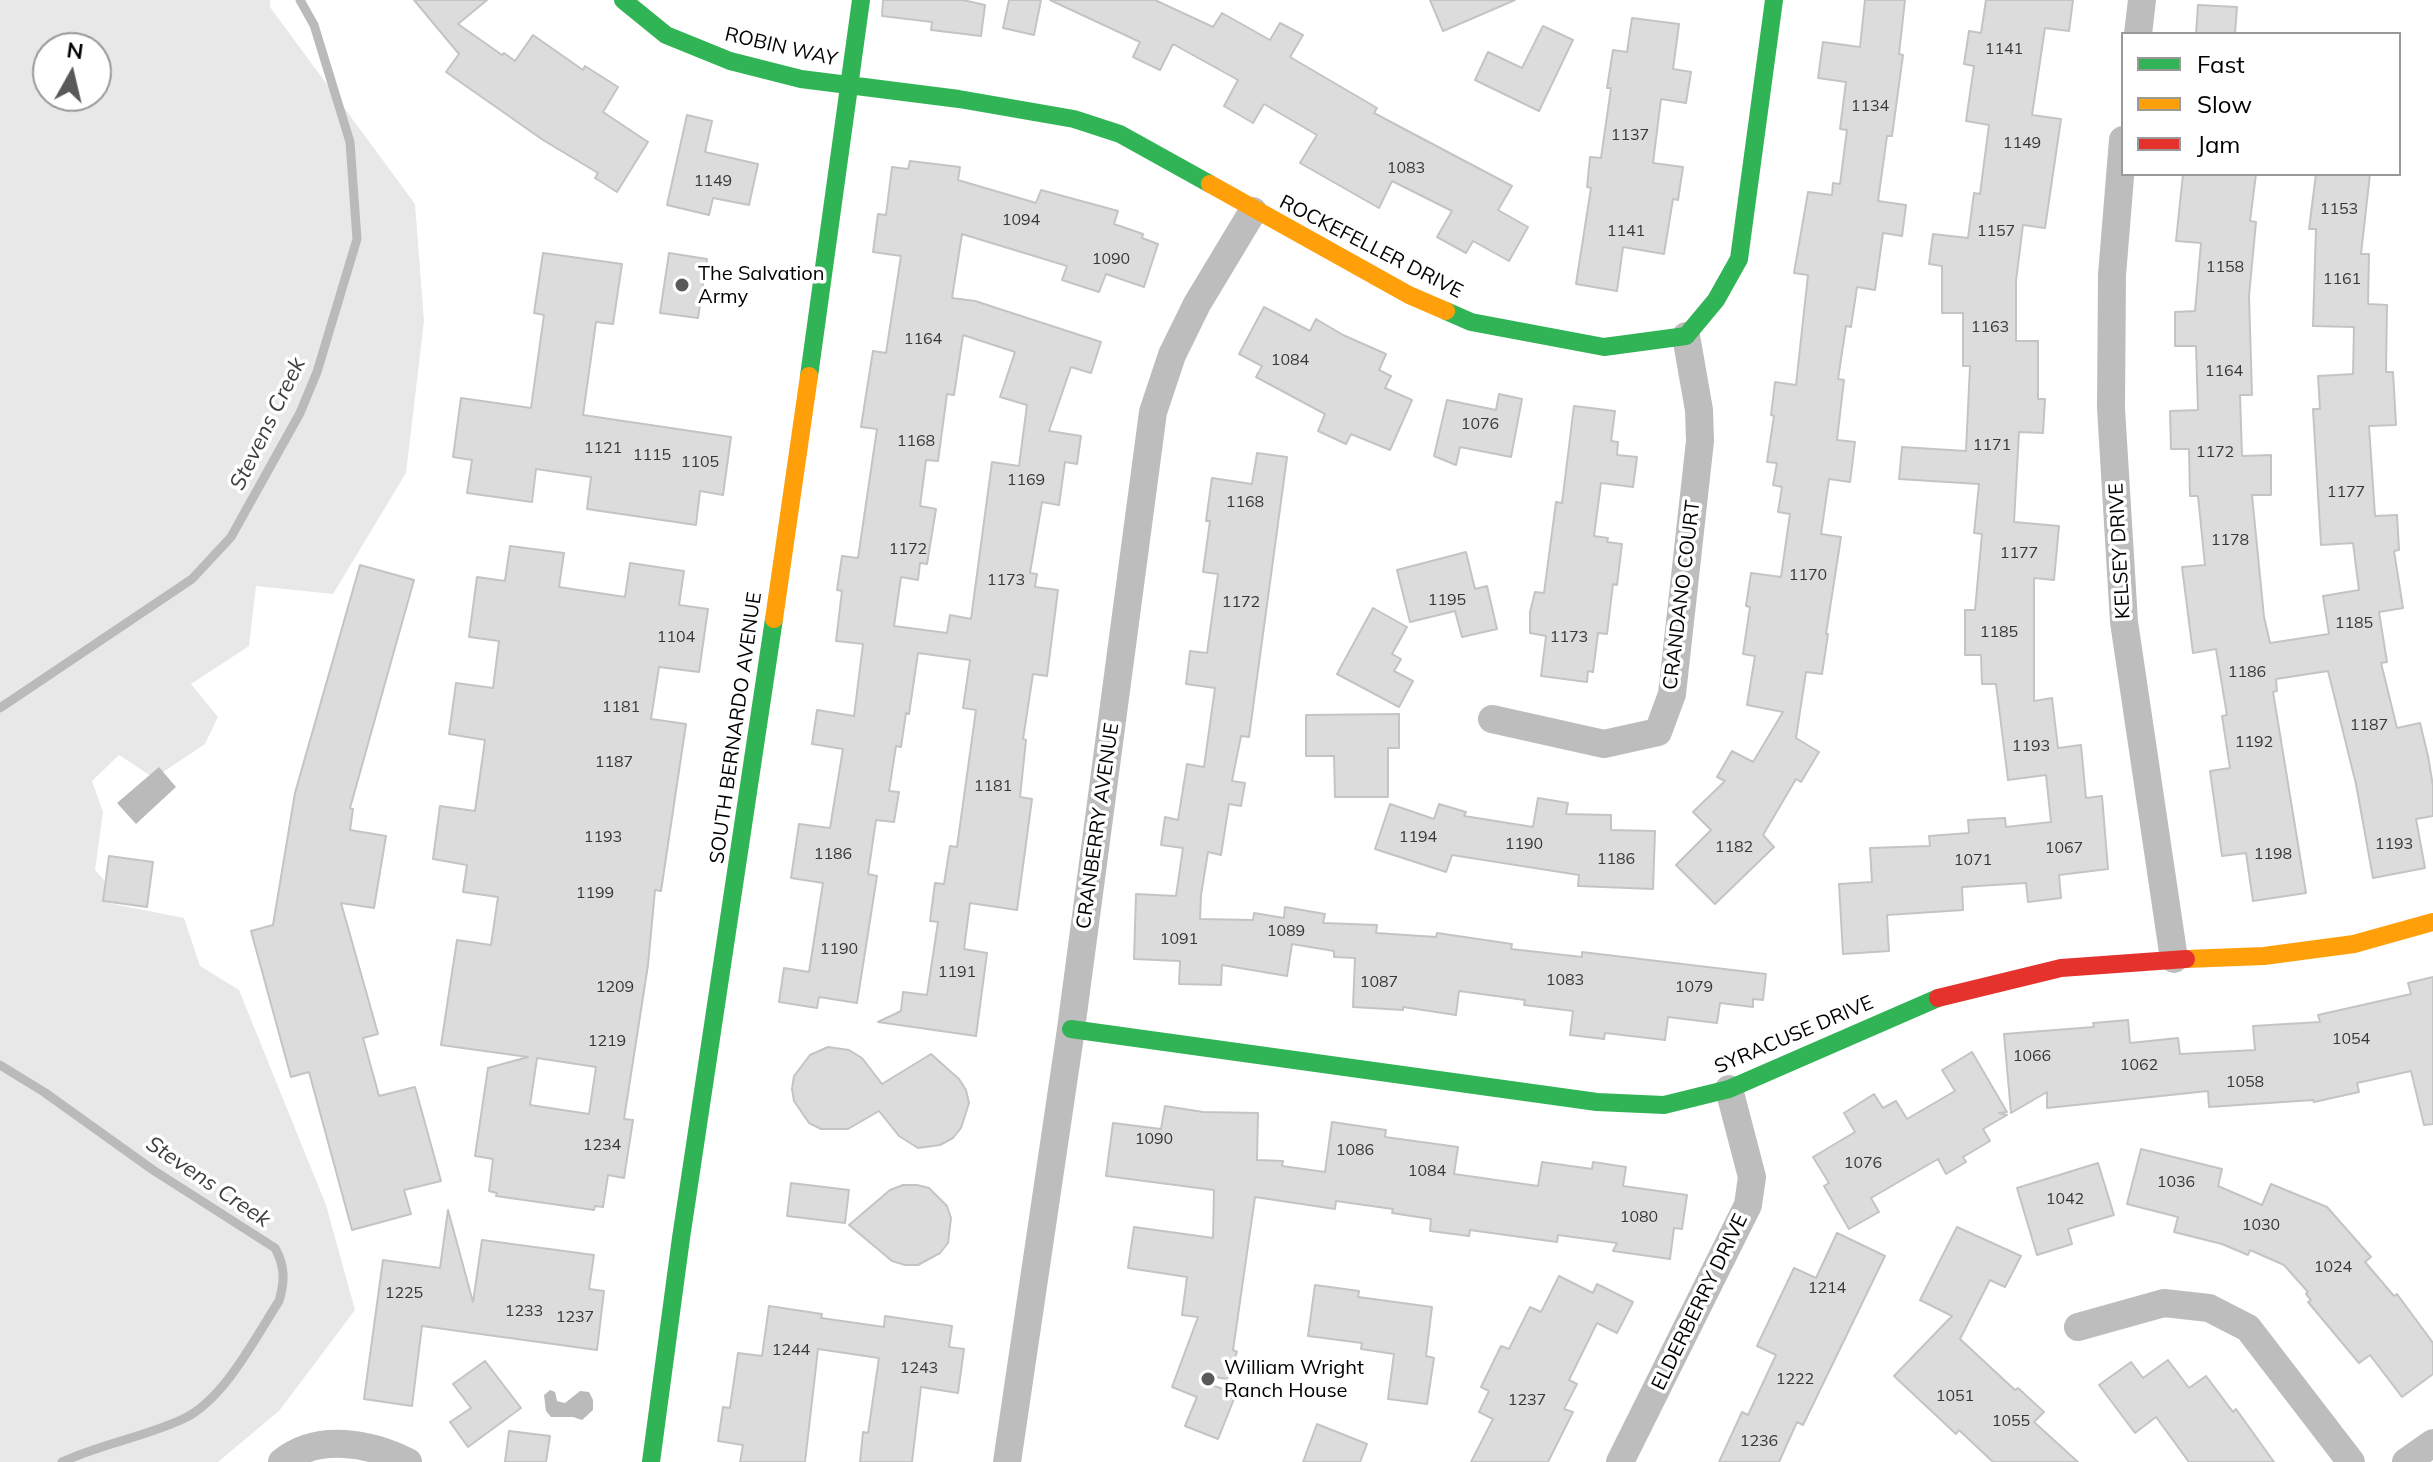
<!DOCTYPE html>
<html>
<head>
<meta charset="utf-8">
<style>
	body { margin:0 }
	#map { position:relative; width:2433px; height:1462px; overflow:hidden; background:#fff; font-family:Mulish,sans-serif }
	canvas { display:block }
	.legend { position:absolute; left:2121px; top:32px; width:280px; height:144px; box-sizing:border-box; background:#fff; border:2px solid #999; margin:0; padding:10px 14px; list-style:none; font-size:24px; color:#000 }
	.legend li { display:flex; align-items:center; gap:16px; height:40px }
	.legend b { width:40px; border:2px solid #999 }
	.north { position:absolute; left:32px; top:32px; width:80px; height:80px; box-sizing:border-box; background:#fff; border:2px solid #999; border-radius:50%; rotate:8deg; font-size:22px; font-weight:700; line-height:32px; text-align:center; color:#000 }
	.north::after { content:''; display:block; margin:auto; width:28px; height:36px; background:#595959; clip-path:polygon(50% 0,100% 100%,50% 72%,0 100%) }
</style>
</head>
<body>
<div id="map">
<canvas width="2433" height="1462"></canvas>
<ul class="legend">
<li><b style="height:10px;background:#30b455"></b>Fast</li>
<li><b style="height:10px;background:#ff9f0a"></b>Slow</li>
<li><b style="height:10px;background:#e5322d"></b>Jam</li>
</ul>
<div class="north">N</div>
</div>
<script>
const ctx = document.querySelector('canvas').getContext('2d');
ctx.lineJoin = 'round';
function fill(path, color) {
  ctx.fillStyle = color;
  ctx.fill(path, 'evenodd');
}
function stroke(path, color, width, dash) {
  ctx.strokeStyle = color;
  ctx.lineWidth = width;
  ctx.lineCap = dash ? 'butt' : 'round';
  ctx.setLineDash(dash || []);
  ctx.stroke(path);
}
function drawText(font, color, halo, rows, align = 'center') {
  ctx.font = font + ' Mulish,sans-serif';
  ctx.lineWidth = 7;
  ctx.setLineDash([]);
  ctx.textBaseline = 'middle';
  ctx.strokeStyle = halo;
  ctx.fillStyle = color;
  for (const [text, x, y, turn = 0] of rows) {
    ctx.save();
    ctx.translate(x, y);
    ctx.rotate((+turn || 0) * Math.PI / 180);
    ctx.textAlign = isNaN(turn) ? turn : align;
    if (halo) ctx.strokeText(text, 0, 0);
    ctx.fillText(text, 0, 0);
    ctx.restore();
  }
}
fill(new Path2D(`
	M0 0H270V7L415 204 424 321 406 473 333 594 256 586 249 646 191 684 218 717 205 744 154 778 119 755 92 781 103 812 95 870 104 880 103 902 184 918 200 966 239 990 326 1205 355 1310 279 1411 218 1462H0ZM48 48H96V96H48Z`), '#e8e8e8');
fill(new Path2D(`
	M159 767 176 787 136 824 117 803Z
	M550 1390 555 1392 557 1401 565 1403 580 1391 589 1392 593 1400V1410L582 1420 573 1417H551L546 1411 544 1395Z`), '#bababa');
stroke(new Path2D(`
	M0 708 192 579 231 537 300 413 317 372 357 239 350 142 314 25 300 0
	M0 1065 44 1092 153 1170 275 1248C285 1266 285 1281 279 1301 255 1338 224 1400 183 1419 144 1437 101 1444 62 1462`), '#bababa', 9);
const building = new Path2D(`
	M414 0H487L458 24 502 55 504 53 515 61 533 35 583 70 585 66 618 87 603 112 648 142 617 192 595 178 598 173 543 140 446 72 459 54Z
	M883 0H963L985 5 981 36 931 30 932 22 882 16Z
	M1009 0H1041L1034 35 1003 28Z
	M1050 0H1155L1213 27 1222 13 1270 40 1280 23 1303 35 1290 57 1377 108 1374 113 1512 186 1498 210 1528 227 1509 261 1473 241 1466 253 1437 237 1452 211 1392 181 1379 208 1300 163 1317 135 1264 104 1253 123 1224 106 1238 80 1173 44 1160 70 1133 57 1140 42Z
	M1430 0H1515L1443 31Z
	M1865 0H1905L1899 54 1903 55 1892 136H1887L1878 201 1906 205 1902 236 1883 233 1875 290 1857 287 1851 327 1846 326 1838 379 1844 380 1837 440 1855 442 1850 482 1829 479 1821 534 1841 537 1826 634H1828L1822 674 1806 672 1796 738 1819 752 1801 782 1796 779 1763 835 1774 847 1715 904 1676 865 1711 830 1693 812 1725 781 1717 777 1732 751 1753 762 1783 712 1747 705 1755 656 1743 654 1750 607 1746 606 1751 573 1781 577 1790 514 1778 512 1782 487 1773 485 1777 463 1767 462 1774 416 1771 415 1775 382 1796 385 1808 275 1794 273 1808 192 1832 195 1833 183 1840 184 1847 130 1840 129 1846 82 1818 78 1823 42 1860 47Z
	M1986 0H2073L2069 31 2045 28 2032 115 2061 119 2045 228 2023 225 2016 281V341H2038V399H2045L2043 433 2019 432 2014 522 2059 526 2054 580 2034 578V701L2052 698 2058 748 2081 745 2086 798 2102 796 2108 869 2059 875 2061 898 2028 902 2026 883 1962 887 1963 910 1887 915 1889 951 1843 954 1839 884 1872 882 1870 848 1930 846 1929 836 1969 833 1968 820 2005 818 2006 827 2051 822 2046 775 2008 780 1996 684H1982L1981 655H1965V610H1975L1982 534 1974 533 1979 484 1899 479 1902 447 1966 451 1970 366H1963V313H1942V266L1929 264 1933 234 1968 238 1974 193 1980 194 1989 125 1966 121 1974 66 1964 64 1969 31 1981 33Z
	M2198 5 2237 7 2235 34H2196Z
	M1632 18 1679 24 1673 69 1691 72 1686 103 1661 99 1653 163 1683 167 1678 200 1673 199 1664 254 1623 247 1617 291 1576 284 1591 188 1587 187 1590 157 1601 158 1611 88H1607L1613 50 1627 52Z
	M1543 26 1573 40 1539 111 1475 80 1488 52 1522 68Z
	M687 115 712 121 705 152 758 164 749 205 713 198 709 215 667 205Z
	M910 161 960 167 958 180 1036 203 1041 190 1118 211 1114 224 1143 234 1142 238 1158 244 1144 287 1106 274 1099 292 1062 280 1067 266 962 234 952 298 975 301 1101 342 1091 373 1071 367 1049 431 1081 436 1077 464 1065 462 1059 505 1042 502 1030 573 1037 574 1035 587 1058 590 1047 676 1033 674 1023 739 1026 740 1020 797 1032 799 1017 910 970 903 964 949 987 953 976 1036 878 1022 901 1011 903 992 927 995 938 922 930 921 935 883 944 884 950 846 957 847 976 710 963 708 970 660 918 653 909 714 906 713 901 747 896 746 889 791 899 792 894 822 876 820 868 874 877 876 857 1003 819 997 817 1008 779 1002 784 968 809 972 823 883 791 878 799 824 830 828 843 749 812 744 817 710 854 716 863 644 836 641 842 591 837 590 842 556 858 558 877 429 861 427 866 395 873 351 886 353 901 256 873 252 878 214 886 215 892 167 908 169ZM963 335 1015 352 1000 397 1027 405 1019 466 992 462 971 619 950 615 947 633 894 626 901 577 918 580 920 563 927 564 936 509 920 506 926 460 938 461 947 394 954 395Z
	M2183 174H2256L2250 221 2256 222 2249 296 2252 395H2240L2242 456 2271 455V495H2252L2264 617 2270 643 2329 634 2323 596 2359 590 2353 543 2321 545 2313 409H2320L2318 376 2353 374 2354 327 2313 326 2316 229H2309L2316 174H2370L2361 254H2369L2368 304 2387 305 2386 372H2393L2396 425 2369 426 2375 516 2397 515 2399 550 2394 551 2403 608 2379 612 2387 662 2381 663 2397 728 2420 723 2428 756 2433 786V816L2416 819 2425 868 2373 878 2356 784 2328 671 2276 679 2277 691 2273 692 2306 893 2253 901 2246 853 2222 856 2210 771 2230 768 2222 716 2227 715 2216 649 2193 653 2182 567 2205 565 2198 496H2190L2189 449H2171L2170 411 2198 410 2196 346H2175V312L2195 311 2201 243 2176 241Z
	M543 253 622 264 613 324 596 322 583 415 731 437 723 495 700 491 696 525 587 509 591 477 536 469 532 502 467 493 472 460 453 457 461 398 531 408 544 315 534 313Z
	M669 253 707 259 698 318 660 313Z
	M1264 307 1310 331 1316 319 1343 335 1386 354 1379 370 1391 376 1385 388 1412 400 1390 450 1351 434 1346 444 1318 431 1325 414 1256 377 1262 366 1239 354Z
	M1499 394 1522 399 1511 457 1460 447 1456 465 1434 456 1447 400 1496 410Z
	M1574 406 1615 411 1611 441 1618 442 1617 455 1637 457 1633 487 1601 483 1594 536 1608 538 1607 542 1622 544 1617 585 1613 584 1607 634 1598 633 1593 672 1588 671 1587 682 1541 676 1546 636 1530 633V612L1535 592 1544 593 1556 502 1562 503Z
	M1257 453 1287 457 1249 737 1241 736 1232 781 1245 783 1241 806 1229 804 1221 855 1208 852 1201 895 1200 919 1253 920 1254 913 1284 918 1285 907 1325 914 1323 923 1377 925 1376 933 1436 937 1437 933 1512 944 1511 949 1582 957V952L1766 974 1763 1000 1753 999V1007L1720 1003 1717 1023 1668 1017 1665 1040 1605 1033 1604 1039 1570 1035 1573 1011 1524 1005 1525 1000 1459 991 1456 1015 1403 1007V1010L1353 1007 1355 958 1334 957V951L1292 944 1287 976 1222 965 1221 985 1179 984 1180 961 1134 959 1136 894 1176 896 1183 848 1161 845 1165 817 1178 820 1187 764 1204 767 1215 688 1186 684 1190 651 1207 653 1218 574 1203 572 1210 521H1206L1212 478 1252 484Z
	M510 546 564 553 559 587 625 597 630 563 684 571 679 605 708 609 699 672 659 667 651 719 686 724 661 891 655 890 648 965 624 1119 633 1120 624 1178 608 1175 603 1207 595 1206 594 1210 496 1196 497 1193 489 1191 493 1159 475 1156 488 1068 528 1057 441 1045 457 940 491 945 498 897 463 892 467 865 433 859 440 806 475 811 485 740 449 734 456 683 493 688 499 641 469 637 477 577 505 581ZM537 1058 596 1067 589 1114 530 1105Z
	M1466 552 1475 589 1487 586 1497 629 1462 637 1455 611 1410 622 1397 570Z
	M360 565 414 580 350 808 353 809 350 830 386 836 374 908 341 903 378 1034 363 1038 379 1096 415 1087 441 1181 404 1190 411 1214 352 1230 309 1072 291 1077 251 931 273 925 295 793Z
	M1373 608 1407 627 1392 654 1401 659 1394 671 1413 681 1399 707 1337 674Z
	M1399 714V748H1388V797H1335L1334 756H1306V715Z
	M1538 798 1568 803 1566 814 1611 815V830L1655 831 1653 889 1578 886 1579 875 1452 855 1446 872 1375 849 1390 804 1434 819 1439 804 1466 812 1464 816 1533 827Z
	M109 856 153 862 147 907 103 901Z
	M2433 977V1124L2424 1125 2411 1071 2357 1083 2359 1092 2314 1102 2313 1100 2209 1107 2208 1091 2047 1108V1092L2011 1113 2004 1034 2094 1027 2093 1023 2128 1020 2130 1043 2178 1038 2180 1054 2255 1050 2253 1026 2320 1022 2318 1015 2411 994 2408 983Z
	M828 1047 849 1050 862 1058 882 1084 931 1054 959 1079 966 1090 969 1103 961 1128 953 1138 940 1145 918 1148 899 1136 879 1111 848 1129H821L809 1123 794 1101 792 1089 794 1076 810 1055Z
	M1972 1052 2007 1112 1999 1113 2007 1115 1983 1129 1990 1141 1963 1157 1966 1162 1946 1174 1938 1159 1871 1198 1879 1212 1849 1229 1824 1186 1829 1183 1813 1157 1855 1132 1844 1113 1874 1094 1883 1108 1896 1101 1907 1119 1955 1091 1942 1070Z
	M1165 1106 1203 1112 1258 1113 1257 1160 1283 1161 1282 1166 1325 1172 1332 1122 1386 1130 1385 1137 1458 1147 1454 1174 1538 1186 1542 1162 1592 1169 1593 1162 1626 1167 1623 1186 1687 1195 1682 1229 1674 1228 1670 1259 1613 1251 1617 1243 1558 1235 1557 1242 1470 1230 1469 1236 1430 1231 1431 1219 1392 1213 1393 1209 1336 1201 1335 1209 1255 1197 1233 1350 1237 1352 1227 1379 1214 1377 1212 1385 1236 1394 1218 1439 1185 1426 1197 1397 1172 1387 1198 1317 1182 1315 1187 1277 1128 1268 1134 1227 1213 1238 1214 1190 1106 1176 1113 1123 1161 1129Z
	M2141 1149 2222 1169 2218 1186 2262 1205 2271 1184 2327 1207 2371 1257 2365 1262 2394 1296 2397 1294 2433 1343V1374L2402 1397 2370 1355 2359 1363 2308 1302 2311 1300 2306 1294 2308 1292 2284 1265 2250 1250 2248 1255 2222 1244 2174 1232 2178 1217 2127 1204Z
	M2098 1163 2114 1215 2068 1229 2072 1244 2037 1255 2017 1188Z
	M791 1183 849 1190 845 1223 787 1216Z
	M903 1185H917L929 1188 947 1206 951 1218 948 1243 940 1253 918 1265H905L892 1261 849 1225 890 1190Z
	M448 1210 473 1302 482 1240 594 1255 589 1289 604 1291 597 1350 422 1326 412 1406 364 1399 383 1260 440 1268Z
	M1957 1227 2021 1256 2005 1287 1990 1280 1960 1339 2015 1390 2018 1388 2044 1412 2034 1422 2078 1462H1993L1959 1430 1956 1434 1894 1376 1952 1316 1920 1300Z
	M1837 1233 1885 1256 1803 1425 1797 1422 1779 1462H1719L1742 1412 1748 1415 1776 1355 1757 1346 1794 1268 1816 1278Z
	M1559 1276 1593 1293 1597 1284 1633 1302 1617 1333 1597 1323 1569 1380 1577 1384 1564 1409 1573 1412 1548 1462H1471L1493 1419 1479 1412 1489 1391 1481 1387 1501 1346 1509 1349 1530 1307 1541 1312Z
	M1315 1285 1359 1291 1358 1297 1432 1307 1426 1356 1434 1358 1427 1404 1388 1399 1394 1354 1361 1349 1362 1343 1308 1336Z
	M769 1306 822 1314 821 1318 884 1327 885 1316 952 1326 949 1347 964 1349 958 1393 921 1387 912 1462H860L863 1432 868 1433 879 1358 818 1349 805 1462H740L743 1445 718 1441 723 1407 730 1408 738 1353 762 1356Z
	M2168 1360 2189 1388 2206 1376 2233 1412 2236 1409 2274 1462H2189L2156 1417 2135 1433 2099 1385 2131 1362 2143 1378Z
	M485 1361 521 1408 468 1447 450 1422 471 1408 453 1384Z
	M1317 1424 1367 1444 1360 1462H1303Z
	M509 1431 550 1436 546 1462H505Z`);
fill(building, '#dcdcdc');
stroke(building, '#c4c4c4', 2);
stroke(new Path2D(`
	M2138 34 2142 0
	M2123 140 2112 275 2111 408 2124 622 2174 959
	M1492 719 1604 744 1658 732 1672 694 1700 441 1699 410 1686 336
	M2078 1327 2164 1303 2209 1308 2248 1328 2351 1462
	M282 1462C318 1433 370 1443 408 1462
	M1007 1462 1071 1029 1153 412 1172 355 1197 304 1253 211
	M1620 1462 1748 1205 1752 1177 1729 1089
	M2406 1462 2433 1443`), '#bdbdbd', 28);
stroke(new Path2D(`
	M623 0 666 35 730 61 801 79 959 99 1074 119 1120 134 1210 184
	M1446 311 1471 322 1604 347 1686 336 1716 300 1739 259 1774 0
	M809 376 861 0
	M1071 1029 1597 1102 1664 1105 1729 1089 1938 998
	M651 1462 681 1238 774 619`), '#30b455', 18);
stroke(new Path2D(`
	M1210 184 1409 295 1446 311
	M774 619 809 376
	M2186 959 2264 956 2354 944 2433 922`), '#ff9f0a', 18);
stroke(new Path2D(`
	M1938 998 2061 968 2186 959`), '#e5322d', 18);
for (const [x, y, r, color] of [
	[682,285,8,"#595959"],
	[1208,1379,8,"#595959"]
]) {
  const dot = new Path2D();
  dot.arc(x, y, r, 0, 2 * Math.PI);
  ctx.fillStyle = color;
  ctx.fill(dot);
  stroke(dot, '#fff', 3);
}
drawText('16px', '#373737', null, [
	["1141",2004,49],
	["1134",1870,106],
	["1137",1630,135],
	["1149",2022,143],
	["1083",1406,168],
	["1149",713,181],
	["1153",2339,209],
	["1094",1021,220],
	["1141",1626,231],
	["1157",1996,231],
	["1090",1111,259],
	["1158",2225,267],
	["1161",2342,279],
	["1163",1990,327],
	["1164",923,339],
	["1084",1290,360],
	["1164",2224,371],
	["1076",1480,424],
	["1168",916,441],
	["1171",1992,445],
	["1121",603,448],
	["1172",2215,452],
	["1115",652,455],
	["1105",700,462],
	["1169",1026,480],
	["1177",2346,492],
	["1168",1245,502],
	["1178",2230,540],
	["1172",908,549],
	["1177",2019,553],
	["1170",1808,575],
	["1173",1006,580],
	["1195",1447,600],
	["1172",1241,602],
	["1185",2354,623],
	["1185",1999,632],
	["1104",676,637],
	["1173",1569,637],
	["1186",2247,672],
	["1181",621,707],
	["1187",2369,725],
	["1192",2254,742],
	["1193",2031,746],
	["1187",614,762],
	["1181",993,786],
	["1193",603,837],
	["1194",1418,837],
	["1190",1524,844],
	["1193",2394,844],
	["1182",1734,847],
	["1067",2064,848],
	["1186",833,854],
	["1198",2273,854],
	["1186",1616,859],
	["1071",1973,860],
	["1199",595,893],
	["1089",1286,931],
	["1091",1179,939],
	["1190",839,949],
	["1191",957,972],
	["1083",1565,980],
	["1087",1379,982],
	["1209",615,987],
	["1079",1694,987],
	["1054",2351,1039],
	["1219",607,1041],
	["1066",2032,1056],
	["1062",2139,1065],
	["1058",2245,1082],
	["1090",1154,1139],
	["1234",602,1145],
	["1086",1355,1150],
	["1076",1863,1163],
	["1084",1427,1171],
	["1036",2176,1182],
	["1042",2065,1199],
	["1080",1639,1217],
	["1030",2261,1225],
	["1024",2333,1267],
	["1214",1827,1288],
	["1225",404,1293],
	["1233",524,1311],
	["1237",575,1317],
	["1244",791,1350],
	["1243",919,1368],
	["1222",1795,1379],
	["1051",1955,1396],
	["1237",1527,1400],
	["1055",2011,1421],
	["1236",1759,1441]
]);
drawText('20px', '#000', '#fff', [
	["ROBIN WAY",781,47,13],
	["ROCKEFELLER DRIVE",1371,247,27],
	["KELSEY DRIVE",2120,551,-93],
	["CRANDANO COURT",1682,595,-83],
	["SOUTH BERNARDO AVENUE",736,728,-82],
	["CRANBERRY AVENUE",1098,826,-82],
	["SYRACUSE DRIVE",1794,1035,-23],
	["ELDERBERRY DRIVE",1700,1302,-64]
]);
drawText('20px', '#000', '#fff', [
	["The Salvation",698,274],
	["Army",698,297],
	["William Wright",1224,1368],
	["Ranch House",1224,1391]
], 'left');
drawText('italic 22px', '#3e3e3e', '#fff', [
	["Stevens Creek",268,424,-64],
	["Stevens Creek",208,1182,34]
]);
</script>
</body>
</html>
